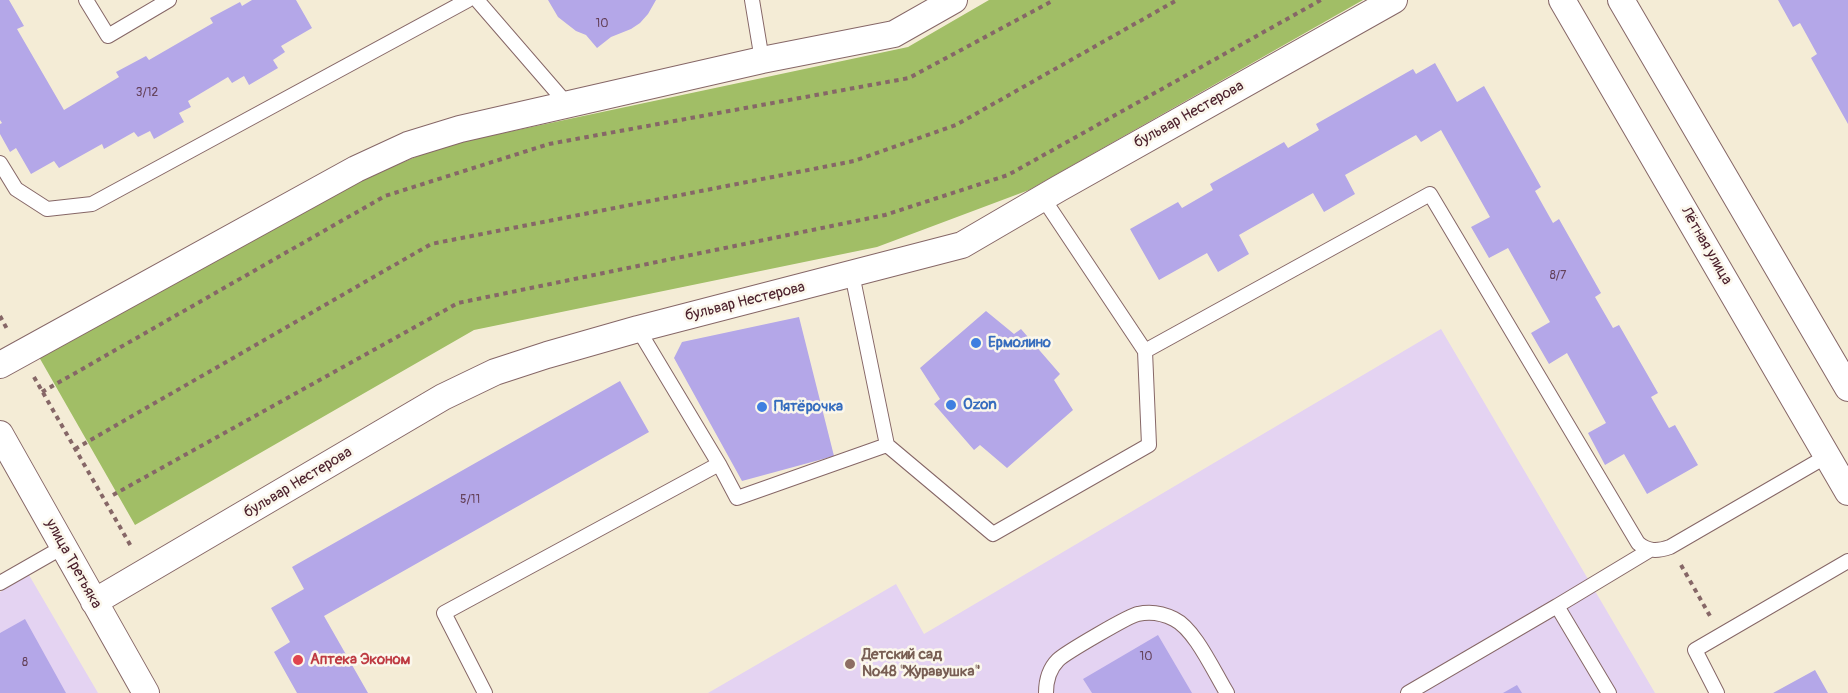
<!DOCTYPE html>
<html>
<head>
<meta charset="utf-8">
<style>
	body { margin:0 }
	canvas { display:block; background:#f4ecd6 }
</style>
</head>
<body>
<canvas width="1848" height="693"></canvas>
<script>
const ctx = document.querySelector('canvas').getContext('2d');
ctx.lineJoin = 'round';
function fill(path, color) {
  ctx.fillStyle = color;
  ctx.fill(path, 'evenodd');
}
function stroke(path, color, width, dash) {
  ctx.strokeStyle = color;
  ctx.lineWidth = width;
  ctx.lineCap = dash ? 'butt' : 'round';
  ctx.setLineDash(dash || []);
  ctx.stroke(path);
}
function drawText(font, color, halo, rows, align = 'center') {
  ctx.font = font + ' Pangolin,sans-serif';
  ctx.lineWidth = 5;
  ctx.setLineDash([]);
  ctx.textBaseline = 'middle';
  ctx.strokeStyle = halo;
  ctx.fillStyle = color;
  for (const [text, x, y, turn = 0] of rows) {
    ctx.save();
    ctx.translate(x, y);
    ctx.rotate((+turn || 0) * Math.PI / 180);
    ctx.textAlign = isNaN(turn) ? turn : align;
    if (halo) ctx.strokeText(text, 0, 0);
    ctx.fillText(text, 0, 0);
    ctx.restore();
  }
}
fill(new Path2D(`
	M1441 329 1655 693H708L896 584 924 634Z
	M29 575 98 693H0V592Z`), '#e4d3f2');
fill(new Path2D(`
	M989 0H1363L1029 190 877 247 474 330 135 525 39 357 353 183 442 146 908 47Z`), '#a1be66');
fill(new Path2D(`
	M0 0H9L24 26 17 29 64 110 119 77 116 72 146 56 149 60 213 23 210 18 240 2 242 6 252 0H296L312 28 281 46 285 52 273 60 278 68 249 85 244 76 232 83 228 77 188 101 191 107 179 113 184 122 154 139 150 131 138 137 134 132 104 149 102 144 59 168 54 161 31 174 16 148 10 152 0 134V124L2 123 0 120Z
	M548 0H656L648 14 640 23 631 29 611 37 597 48 586 35 576 31 558 17Z
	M1778 0H1848V124L1811 58 1817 54 1800 23 1793 27Z
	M1435 63 1457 102 1484 86 1541 187 1535 191 1553 223 1559 219 1601 293 1595 297 1613 328 1619 325 1658 393 1651 397 1669 428 1675 425 1698 465 1647 494 1624 454 1605 465 1588 433 1606 423 1567 353 1549 364 1531 333 1550 322 1508 248 1489 258 1471 227 1490 217 1441 130 1421 142 1416 135 1345 175 1355 194 1324 212 1313 193 1239 235 1249 254 1218 272 1207 253 1159 280 1130 229 1178 202 1182 208 1213 190 1210 184 1284 142 1288 148 1319 130 1316 124 1413 69 1416 74Z
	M986 311 1014 334 1021 329 1060 374 1054 380 1073 410 1007 468 980 445 974 450 934 404 940 399 920 368Z
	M799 317 834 456 742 481 674 358 682 342Z
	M620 381 649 432 324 616 368 693H297L274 652 290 642 271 608 304 589 292 567Z
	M25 619 66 693H0V633Z
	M1158 635 1192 693H1092L1083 679Z
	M1815 670 1828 693H1773Z
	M1517 685 1522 693H1503Z`), '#b4a7e8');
const service = new Path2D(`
	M86 0 108 36 169 0
	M477 0 567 104
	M752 0 762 60
	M0 163 16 189 47 209 92 204 468 0
	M1043 198 1145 351
	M852 274 887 445
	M638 329 719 464
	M0 583 63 547
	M1557 606 1650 550
	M485 693 444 613 719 464 737 498 887 445 993 534 1149 445 1145 351 1430 194 1638 543C1648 552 1658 551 1670 547L1827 456
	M1046 693C1046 680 1049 669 1058 660 1065 653 1130 615 1138 614 1151 611 1162 613 1174 619 1195 629 1214 672 1227 693
	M1408 693 1557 606 1609 693
	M1717 693 1695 650 1848 561`);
const minor = new Path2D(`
	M1562 0 1848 492
	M1621 0 1848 388
	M0 365 356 169 408 145 460 129 762 60 894 34 954 0
	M0 434 146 693
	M94 602 443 397 495 372 547 355 638 329 962 245 1058 189 1394 0`);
stroke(service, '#866767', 16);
stroke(minor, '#866767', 28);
stroke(new Path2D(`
	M0 316 7 329
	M34 377 132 548
	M42 392 385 196 549 144 909 78 1054 0
	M75 449 431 244 854 161 956 125 1177 0
	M113 495 458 303 885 215 1008 175 1321 0
	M1681 565 1710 616`), '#866767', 4, [4.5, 4.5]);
stroke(service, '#fff', 14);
stroke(minor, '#fff', 26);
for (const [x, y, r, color] of [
	[976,343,6,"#3f7fe0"],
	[951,405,6,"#3f7fe0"],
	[762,407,6,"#3f7fe0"],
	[298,660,6,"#e0444e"],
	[850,664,6,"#8d6e63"]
]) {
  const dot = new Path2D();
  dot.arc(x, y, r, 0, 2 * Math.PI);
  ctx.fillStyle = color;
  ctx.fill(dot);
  stroke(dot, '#fbf7ec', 2);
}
drawText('12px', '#64415a', null, [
	["10",602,24],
	["3/12",147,93],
	["8/7",1558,276],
	["5/11",470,500],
	["10",1146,657],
	["8",25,663]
]);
drawText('15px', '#4a1f2b', '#fbf7ec', [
	["бульвар Нестерова",1189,115,-29],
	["Лётная улица",1706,246,60],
	["бульвар Нестерова",745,302,-14],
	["бульвар Нестерова",298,483,-31],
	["улица Третьяка",73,564,61]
]);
drawText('bold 15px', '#366cbe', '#fbf7ec', [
	["Ермолино",988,343],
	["Ozon",963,405],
	["Пятёрочка",774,407]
], 'left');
drawText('bold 15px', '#785e54', '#fbf7ec', [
	["Детский сад",862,655],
	["№48 \"Журавушка\"",862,672]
], 'left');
drawText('bold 15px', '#be3a42', '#fbf7ec', [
	["Аптека Эконом",310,660]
], 'left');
</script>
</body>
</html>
